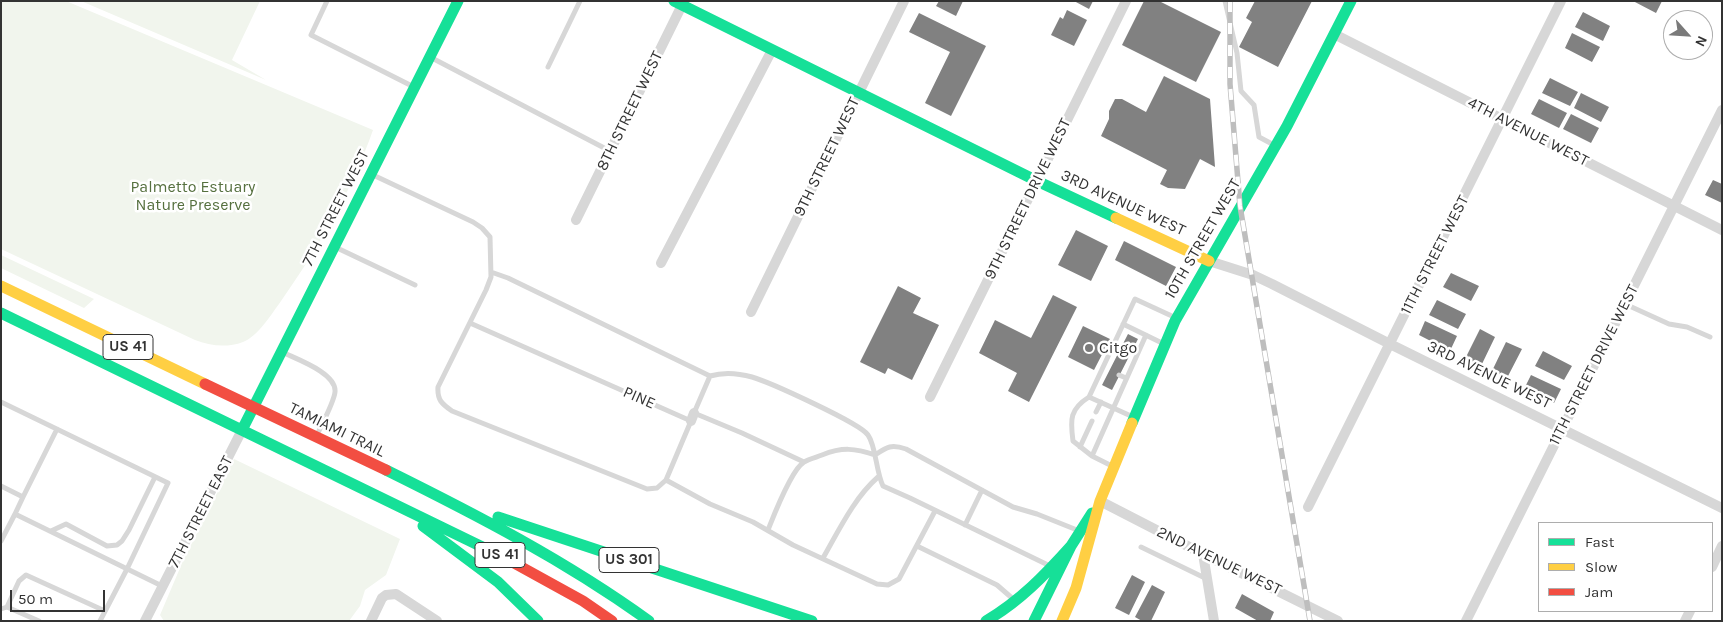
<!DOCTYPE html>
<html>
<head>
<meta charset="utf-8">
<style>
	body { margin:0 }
	#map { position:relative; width:1723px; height:622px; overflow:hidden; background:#fff; font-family:Karla,sans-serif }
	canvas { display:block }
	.frame { position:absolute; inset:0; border:2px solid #333; pointer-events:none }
	.legend { position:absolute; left:1538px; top:522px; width:175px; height:90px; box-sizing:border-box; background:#fff; border:1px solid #adadad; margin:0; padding:6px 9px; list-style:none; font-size:15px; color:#333 }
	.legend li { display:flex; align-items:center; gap:10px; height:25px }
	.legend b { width:25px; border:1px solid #adadad }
	.north { position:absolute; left:1663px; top:10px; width:50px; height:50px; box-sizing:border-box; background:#fff; border:1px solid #adadad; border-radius:50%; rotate:116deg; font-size:14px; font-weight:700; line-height:20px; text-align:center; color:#333 }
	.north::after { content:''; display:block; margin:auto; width:18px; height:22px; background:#7a7a7a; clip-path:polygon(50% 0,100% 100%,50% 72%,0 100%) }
	.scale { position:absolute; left:10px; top:590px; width:95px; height:22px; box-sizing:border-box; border:2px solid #333; border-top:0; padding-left:6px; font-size:15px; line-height:18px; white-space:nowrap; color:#333; -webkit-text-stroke:4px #fff; paint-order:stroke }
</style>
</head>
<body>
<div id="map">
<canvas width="1723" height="622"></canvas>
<div class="frame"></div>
<ul class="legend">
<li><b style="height:6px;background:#16e098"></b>Fast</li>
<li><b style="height:6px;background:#ffcf43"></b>Slow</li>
<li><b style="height:6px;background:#f24e42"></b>Jam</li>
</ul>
<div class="north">N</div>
<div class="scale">50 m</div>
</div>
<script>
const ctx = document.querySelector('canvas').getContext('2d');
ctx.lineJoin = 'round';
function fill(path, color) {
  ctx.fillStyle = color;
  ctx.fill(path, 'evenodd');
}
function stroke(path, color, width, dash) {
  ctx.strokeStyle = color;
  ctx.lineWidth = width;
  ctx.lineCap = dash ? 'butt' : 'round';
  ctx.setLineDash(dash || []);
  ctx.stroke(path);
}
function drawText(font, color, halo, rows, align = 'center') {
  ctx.font = font + ' Karla,sans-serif';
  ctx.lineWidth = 5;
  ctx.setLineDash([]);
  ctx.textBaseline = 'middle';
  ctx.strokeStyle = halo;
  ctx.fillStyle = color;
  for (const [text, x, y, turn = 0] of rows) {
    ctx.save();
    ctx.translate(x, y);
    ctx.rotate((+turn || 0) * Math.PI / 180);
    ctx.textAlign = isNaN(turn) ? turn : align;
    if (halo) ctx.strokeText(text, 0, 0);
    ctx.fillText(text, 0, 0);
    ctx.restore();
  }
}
fill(new Path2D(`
	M1 1H66L373 130C351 193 317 250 279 304 270 316 258 336 243 342 227 348 210 346 195 340L1 249Z
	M81 1H260L232 60 266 80Z
	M1 255 94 299 84 308 1 268Z
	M234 459 400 539 386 575 365 590 360 606 349 621H164L160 615 183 561Z`), '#f1f5ed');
fill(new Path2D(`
	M939 1H963L956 16 936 6Z
	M1074 1H1093L1089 9Z
	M1144 1H1159L1221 32 1196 82 1122 45Z
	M1255 1H1312L1278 67 1239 47 1252 22 1246 18Z
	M1633 1H1662L1656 13Z
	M1067 10 1087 20 1074 46 1051 35 1060 17 1063 19Z
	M1583 12 1610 26 1603 41 1575 27Z
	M919 13 986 46 951 116 925 103 950 52 909 32Z
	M1572 33 1600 47 1592 62 1565 48Z
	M1164 76 1210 99 1215 167 1200 159 1185 189 1168 188 1160 184 1167 170 1101 136 1109 119V111L1115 99H1122L1146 112Z
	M1550 78 1578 92 1570 106 1542 93Z
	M1581 93 1609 107 1601 122 1574 108Z
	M1539 99 1567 113 1559 128 1531 114Z
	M1571 114 1599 128 1591 143 1563 129Z
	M1713 180 1722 184V203L1705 195Z
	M1076 230 1108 246 1091 281 1058 265Z
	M1124 241 1176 267 1166 286 1115 260Z
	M1451 273 1479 286 1471 301 1443 287Z
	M898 286 921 298 913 313 939 325 912 380 888 368 885 374 860 362Z
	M1053 295 1077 307 1029 402 1008 391 1017 373 979 353 995 320 1031 338Z
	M1437 300 1466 314 1458 329 1429 315Z
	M1425 321 1457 336 1450 351 1419 335Z
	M1083 326 1110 339 1094 370 1068 357Z
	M1480 329 1495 337 1481 366 1465 359Z
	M1128 334 1138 339 1112 390 1102 385Z
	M1506 342 1522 349 1507 378 1492 371Z
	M1543 351 1572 366 1564 380 1535 366Z
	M1531 375 1561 389 1554 403 1524 389Z
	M1132 575 1145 582 1129 615 1115 608Z
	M1152 585 1165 592 1151 621H1142L1135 617Z
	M1242 594 1274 612 1270 621H1258L1235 608Z`), '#818181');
stroke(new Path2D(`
	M327 1 311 35 412 86
	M1225 1 1237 53 1241 91 1254 105 1259 137 1274 145
	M430 57 610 151
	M548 67 580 1
	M373 175 473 222 482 228 490 237 491 277 486 290 438 387C437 400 442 404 452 411L647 489 657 488 666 480 691 421 470 323
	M335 247 415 285
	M491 272 508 278 710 376C723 372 738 373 752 377 769 382 860 423 868 435 876 446 876 472 883 486L910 498 1048 565
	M1625 304 1669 324 1687 327 1710 337
	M1123 324 1162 343
	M282 352C296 359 337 373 335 392 334 402 322 424 317 435
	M1119 375 1126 378
	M710 376 694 413 742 433 804 462
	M1089 397C1070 409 1070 419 1073 441L1092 456
	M1 402 168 483 127 569 100 621
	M1096 412 1101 402
	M1131 416 1089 397 1135 299 1174 317
	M1080 447 1092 421
	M875 455C887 447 891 444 906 449L1013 507 1037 514 1077 530
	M1112 466 1092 456 1146 335
	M666 480 710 504 753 522 793 545 877 584 888 585 899 579 935 511
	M1 486 23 497 15 514
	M23 497 57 429
	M965 525 982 490
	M768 530C774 515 791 470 804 462 809 459 817 457 822 455 842 447 855 448 875 455
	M51 531 66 524 107 546 117 545 122 541 129 530 155 477
	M1 541 15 514 162 586
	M917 546 997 585 1012 598
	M1141 547 1207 579
	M823 558C839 530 854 498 878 477
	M7 607 19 581 26 575 105 611
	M1 609 7 607 39 621`), '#d7d7d7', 5);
stroke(new Path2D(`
	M1334 34 1722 230
	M576 220 684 1
	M1209 261 1253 275 1272 284 1390 344 1722 508
	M661 263 772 50
	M751 312 904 1
	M930 397 1126 1
	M691 421 694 413
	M1100 501 1203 554 1338 621
	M1308 507 1561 1
	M1203 554 1214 621
	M1712 567 1722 546
	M145 621 242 430
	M371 621 382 598 386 595 396 594 437 621
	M1466 621 1722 110
	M1685 621 1690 611`), '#d7d7d7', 10);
stroke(new Path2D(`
	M674 1 1037 181 1116 218
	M1 313 505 558
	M1132 423 1175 321 1287 126 1351 1
	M242 430 458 1
	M386 470C477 515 566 561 649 621
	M498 517 812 621
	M423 526 498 582 538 621
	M986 621C1020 601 1045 575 1071 546
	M1034 621 1071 546 1092 513`), '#16e098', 11);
stroke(new Path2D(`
	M1116 218 1209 261
	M1 286 205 384
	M1062 621 1076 588 1100 501 1132 423`), '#ffcf43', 11);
stroke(new Path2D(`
	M205 384 386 470
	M505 558 583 601 612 621`), '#f24e42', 11);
const rail = new Path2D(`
	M1230 1V84L1240 206 1310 621`);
stroke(rail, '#bebebe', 5.5);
stroke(rail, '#fff', 4, [11]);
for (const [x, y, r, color] of [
	[1089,348,5,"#7a7a7a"]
]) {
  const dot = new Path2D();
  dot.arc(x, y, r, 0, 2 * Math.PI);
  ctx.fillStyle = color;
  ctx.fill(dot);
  stroke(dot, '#fff', 2);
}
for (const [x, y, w] of [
	[128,347,50],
	[500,555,50],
	[629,560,60]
]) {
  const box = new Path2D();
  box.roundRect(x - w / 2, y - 12.5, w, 25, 4);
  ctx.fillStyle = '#fff';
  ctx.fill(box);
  stroke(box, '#333', 1);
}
drawText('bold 15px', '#333', null, [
	["US 41",128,347],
	["US 41",500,555],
	["US 301",629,560]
]);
drawText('16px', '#333', '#fff', [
	["8TH STREET WEST",630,111,-64],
	["4TH AVENUE WEST",1528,132,27],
	["9TH STREET WEST",827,157,-64],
	["9TH STREET DRIVE WEST",1028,199,-64],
	["3RD AVENUE WEST",1123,203,25],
	["7TH STREET WEST",336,208,-63],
	["10TH STREET WEST",1203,239,-60],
	["11TH STREET WEST",1435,255,-63],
	["11TH STREET DRIVE WEST",1594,365,-63],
	["3RD AVENUE WEST",1489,375,26],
	["PINE",639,398,24],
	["TAMIAMI TRAIL",337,430,26],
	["7TH STREET EAST",201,512,-63],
	["2ND AVENUE WEST",1219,561,26]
]);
drawText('16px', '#56703f', '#fff', [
	["Palmetto Estuary",193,187],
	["Nature Preserve",193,205]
]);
drawText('16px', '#333', '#fff', [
	["Citgo",1099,348]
], 'left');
</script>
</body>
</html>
